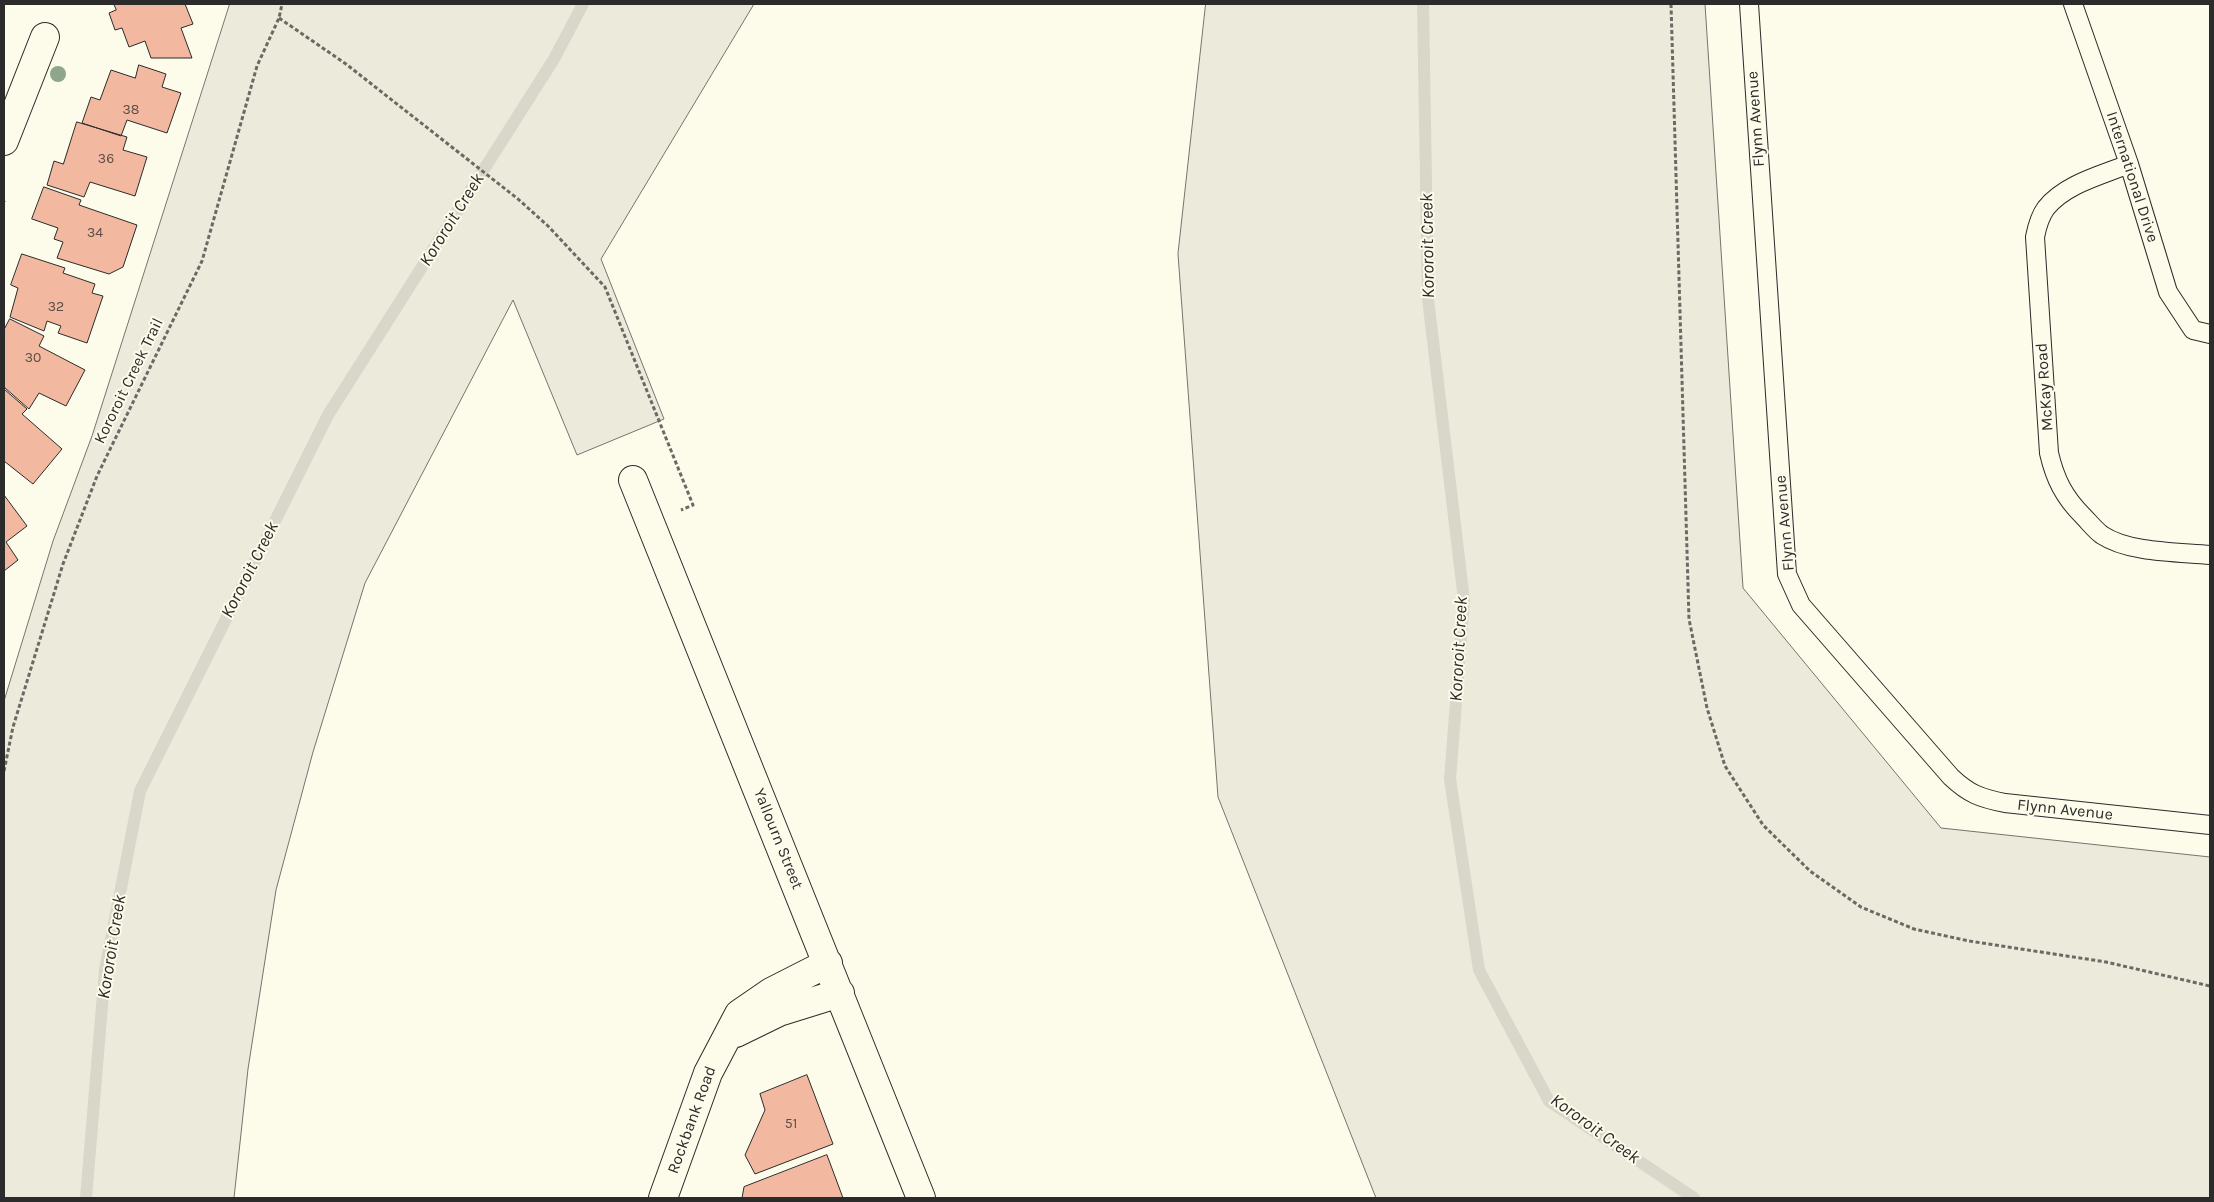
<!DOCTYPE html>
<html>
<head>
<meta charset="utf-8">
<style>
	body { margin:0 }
	#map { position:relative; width:2214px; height:1202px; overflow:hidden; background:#fdfbea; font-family:Karla,sans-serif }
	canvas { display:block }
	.frame { position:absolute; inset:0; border:5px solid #2b2b2b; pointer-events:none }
</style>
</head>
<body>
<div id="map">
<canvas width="2214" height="1202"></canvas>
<div class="frame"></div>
</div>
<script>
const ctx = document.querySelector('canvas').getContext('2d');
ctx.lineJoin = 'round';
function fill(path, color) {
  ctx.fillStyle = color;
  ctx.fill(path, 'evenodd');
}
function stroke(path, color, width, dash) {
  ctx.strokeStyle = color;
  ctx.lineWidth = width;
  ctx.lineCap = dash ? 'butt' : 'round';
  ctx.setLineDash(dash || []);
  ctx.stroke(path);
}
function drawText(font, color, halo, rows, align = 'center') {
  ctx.font = font + ' Karla,sans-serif';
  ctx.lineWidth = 4;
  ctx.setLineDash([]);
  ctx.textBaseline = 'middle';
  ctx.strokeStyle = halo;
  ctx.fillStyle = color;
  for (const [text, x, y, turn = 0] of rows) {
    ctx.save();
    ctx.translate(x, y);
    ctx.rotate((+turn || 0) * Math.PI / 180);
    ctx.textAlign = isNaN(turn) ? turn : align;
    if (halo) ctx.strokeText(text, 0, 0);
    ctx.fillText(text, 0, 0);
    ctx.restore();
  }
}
const green = new Path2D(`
	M230 4H754L601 259 664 419 577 455 513 300 365 583 313 752 276 890 248 1069 234 1198H4V701L53 541 92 436Z
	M1206 4H1705L1743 588 1941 828 2210 857V1198H1376L1218 797 1178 254Z`);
fill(green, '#ecebdb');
stroke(green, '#74746e', 1);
stroke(new Path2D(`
	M1423 4 1428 299 1464 600 1450 779 1479 970 1549 1101 1694 1198
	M86 1198 105 970 140 791 328 415 554 59 583 4`), '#d8d7c9', 12);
const building = new Path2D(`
	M114 4H185L193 24 181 28 192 58H151L145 41 129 47 122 28 115 30 109 13 116 10Z
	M139 65 166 74 162 87 181 93 167 133 127 120 121 136 82 123 91 97 100 100 111 70 135 78Z
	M77 122 127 137 123 150 147 157 135 196 90 182 84 197 47 185 54 161 63 164Z
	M44 187 81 200 79 205 137 225 123 267 109 274 57 258 63 242 54 239 58 228 32 219Z
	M22 254 65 268 63 273 95 284 92 293 103 296 87 343 58 333 61 326 47 321 44 331 10 317 18 288 11 285Z
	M10 319 44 336 39 346 85 370 66 406 39 393 29 409 4 387V330Z
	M4 389 27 409 22 414 62 449 33 484 4 461Z
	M4 495 27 526 6 542 18 560 4 571Z
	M807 1075 833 1144 755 1174 745 1155 765 1110 760 1094Z
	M827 1155 843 1198H742L744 1187Z`);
fill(building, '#f2b8a0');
stroke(building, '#2b2b2b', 1);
const lane = new Path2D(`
	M1749 4 1787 574 1801 605 1951 777C1969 794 1980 798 2005 803L2210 825
	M2073 4 2129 164 2168 292 2193 330 2210 334
	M2129 164C2102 175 2065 184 2046 208 2040 216 2037 227 2035 237L2049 453C2055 479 2064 497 2083 516 2089 522 2095 530 2102 535 2129 553 2178 552 2210 555`);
const street = new Path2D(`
	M4 141 45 37
	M633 480 921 1198
	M736 1033 779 1012 840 993
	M663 1198 708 1073 739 1014 771 992 828 963`);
stroke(lane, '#2b2b2b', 20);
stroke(street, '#2b2b2b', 30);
stroke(new Path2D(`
	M1671 4 1689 619 1707 708 1725 766 1763 825 1810 871 1861 907 1914 929 1969 941 2106 962 2210 986
	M279 18 346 64 518 199 548 226 605 287 693 505 681 510
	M4 202V201
	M4 771 13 727 63 564 97 476 202 261 257 66 279 18 282 4`), '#6a6964', 3, [4, 2.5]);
stroke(lane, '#fdfbea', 18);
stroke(street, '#fdfbea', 28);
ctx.fillStyle = '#8ea78a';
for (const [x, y] of [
	[58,74]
]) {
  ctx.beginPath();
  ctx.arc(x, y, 8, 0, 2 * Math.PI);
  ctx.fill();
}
drawText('14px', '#5d4e48', null, [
	["38",131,110],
	["36",106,159],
	["34",95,233],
	["32",56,307],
	["30",33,358],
	["51",791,1124]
]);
drawText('16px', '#2b2b2b', '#fdfbea', [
	["Flynn Avenue",1756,119,-94],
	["International Drive",2132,177,72],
	["Kororoit Creek Trail",129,381,-64],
	["McKay Road",2045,387,-94],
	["Flynn Avenue",1785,523,-95],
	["Flynn Avenue",2065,810,6],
	["Yallourn Street",778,839,68],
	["Rockbank Road",692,1120,-70]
]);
drawText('italic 18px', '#2b2b2b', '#fdfbea', [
	["Kororoit Creek",452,220,-58],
	["Kororoit Creek",1428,246,-91],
	["Kororoit Creek",250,570,-63],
	["Kororoit Creek",1459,649,-87],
	["Kororoit Creek",112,947,-81],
	["Kororoit Creek",1595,1129,36]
]);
</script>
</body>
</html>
